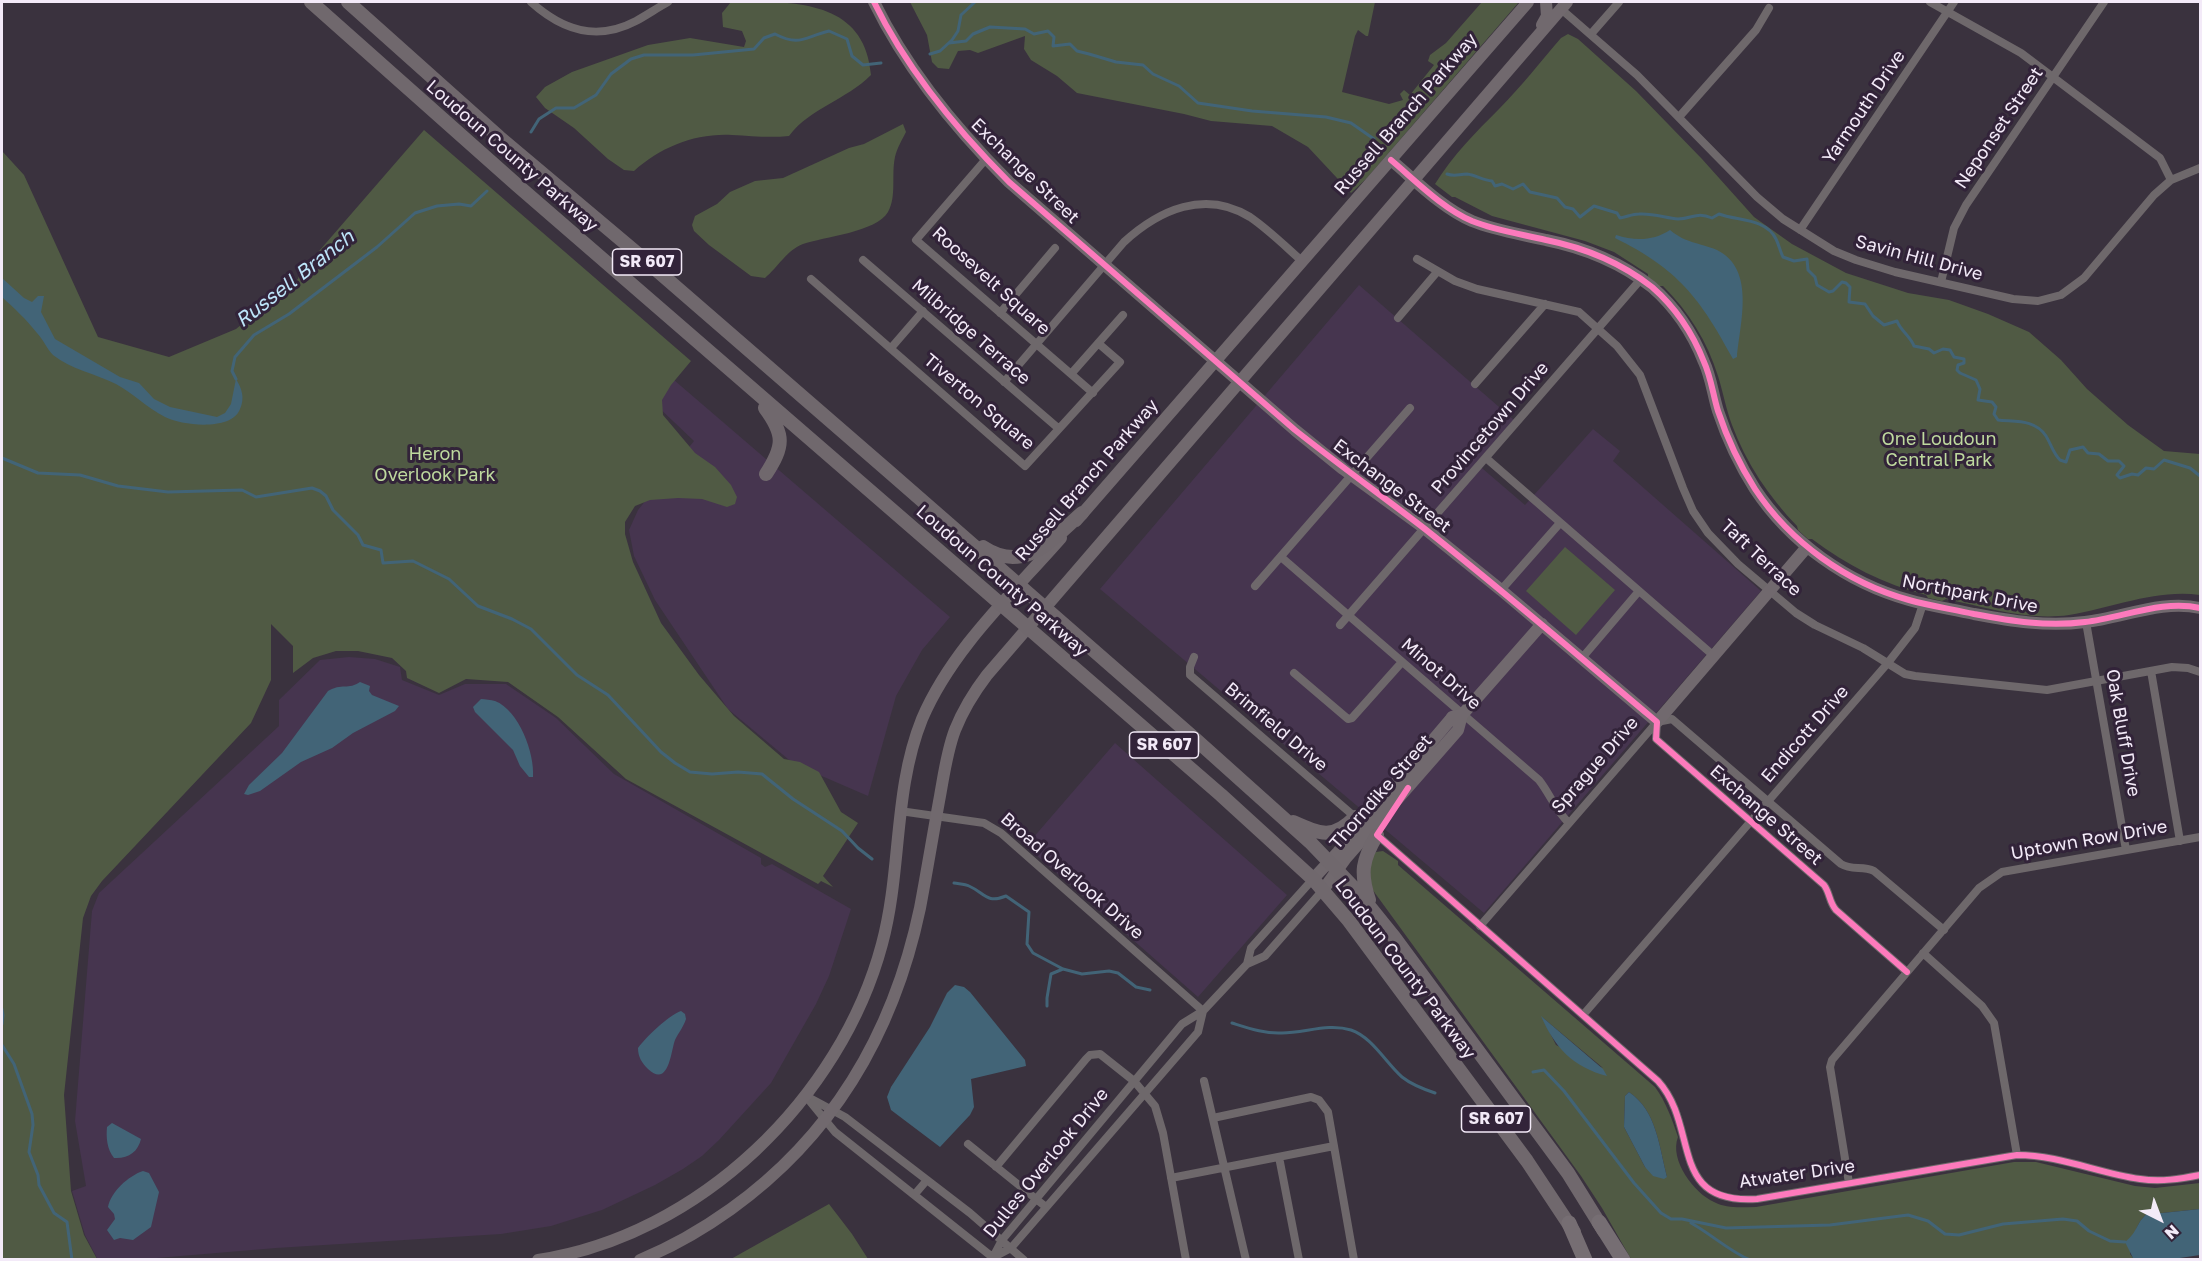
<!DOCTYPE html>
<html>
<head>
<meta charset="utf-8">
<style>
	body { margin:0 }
	#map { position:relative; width:2202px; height:1261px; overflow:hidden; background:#3a323e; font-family:"Golos Text",sans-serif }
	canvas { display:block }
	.frame { position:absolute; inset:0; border:3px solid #f3eaf8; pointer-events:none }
	.north { position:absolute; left:2130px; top:1189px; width:60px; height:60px; -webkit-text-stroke:4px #322339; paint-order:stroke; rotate:138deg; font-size:16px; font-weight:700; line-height:24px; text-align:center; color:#f3eaf8 }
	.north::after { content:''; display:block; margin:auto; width:21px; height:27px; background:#f3eaf8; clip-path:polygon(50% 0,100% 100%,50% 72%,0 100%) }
</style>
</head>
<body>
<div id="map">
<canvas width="2202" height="1261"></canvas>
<div class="frame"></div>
<div class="north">N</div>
</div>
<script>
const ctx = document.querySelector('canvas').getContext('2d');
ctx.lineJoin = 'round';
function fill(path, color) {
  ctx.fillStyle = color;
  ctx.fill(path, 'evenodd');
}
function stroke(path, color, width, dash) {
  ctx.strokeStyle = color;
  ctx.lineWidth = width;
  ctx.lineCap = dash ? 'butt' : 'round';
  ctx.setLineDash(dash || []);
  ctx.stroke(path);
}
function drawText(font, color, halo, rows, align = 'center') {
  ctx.font = font + ' "Golos Text",sans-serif';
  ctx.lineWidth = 6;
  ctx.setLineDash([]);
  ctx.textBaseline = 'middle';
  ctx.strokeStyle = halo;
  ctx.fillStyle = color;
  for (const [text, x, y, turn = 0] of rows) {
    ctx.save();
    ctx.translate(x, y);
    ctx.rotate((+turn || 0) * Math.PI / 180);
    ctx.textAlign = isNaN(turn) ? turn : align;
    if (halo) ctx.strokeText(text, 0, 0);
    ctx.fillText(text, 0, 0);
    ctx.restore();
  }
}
fill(new Path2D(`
	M1359 285 1514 420 1476 463 1525 505 1593 429 1620 451 1613 461 1761 591 1484 913 1100 589Z
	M674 380 950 617 922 650 896 696 868 796 794 764 728 709 655 600 634 556 629 530 638 510 694 441 654 403Z
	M349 657 375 659 400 667 402 680 439 695 465 684H506L556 718 614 774 761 858V864L765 867 772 864 851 909 829 976 816 1004 771 1083 719 1140 702 1156 683 1169 655 1185 602 1210 551 1226 501 1234 276 1248 145 1259 98 1260 85 1235 72 1191 86 1186 75 1121 92 911 99 893 279 726V700L320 660Z
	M1115 743 1287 895 1198 997 1026 846Z`), '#46354f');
fill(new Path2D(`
	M731 2C795 1 865 0 871 75 846 100 810 108 789 136 769 138 752 136 732 135 695 133 661 147 634 171L624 170 608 159 574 128 545 108 536 97 545 87 572 72 648 45 690 38 744 47 746 41 742 31 723 27 722 13Z
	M910 2H1375L1368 36H1366L1358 30 1355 36 1342 92 1389 104 1403 100 1400 94 1404 90 1410 95 1434 65 1428 61 1430 55 1446 43 1482 2H1519L1366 179 1351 193 1308 147 1272 126 1211 121 1184 114 1077 93 1057 76 1031 60 1024 49 1025 36 978 53 970 50 958 51 949 69 938 68 932 62 927 35Z
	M1568 34 1578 39 1636 91 1702 159 1754 217 1792 244 1846 273 1908 293 1949 300 1988 314 2029 332 2061 360 2087 389 2128 425 2164 451 2200 454V595C2155 589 2113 608 2069 615 2028 621 1985 607 1946 599L1942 601 1928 598 1926 595C1883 584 1847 565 1812 539H1808L1798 530 1797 526C1769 497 1746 463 1732 425 1726 409 1723 392 1718 376 1707 341 1689 312 1663 286H1659L1648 277V274L1614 252 1585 241 1492 216 1455 197H1452L1435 184C1453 155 1476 132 1499 109 1521 87 1541 61 1561 38Z
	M903 124 906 132C902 140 897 148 895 157 891 175 897 196 888 212 877 232 823 237 803 244 787 250 778 267 765 278L751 276 709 245 694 231 692 225 695 216 717 204 730 192 755 181 783 178 849 148 864 144Z
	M424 130 691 361 671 385 662 400 663 415 695 453 715 467 731 485 737 497 735 504 727 507 702 499 678 498 650 500 635 506 625 522V534L633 562 661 623 699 675 734 716 784 759 800 762 819 772 841 812 858 823 823 876 833 887 821 881 818 884 626 779 558 717 508 682 466 679 439 693 407 678 406 671 392 658 358 651H336L313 658 293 673V646L271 624V680L251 723 102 881 91 896 83 918 64 1095 71 1191 84 1235 97 1259H2V151L24 175 98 337 169 357 236 329 298 279 300 273Z
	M1565 547 1615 590 1576 635 1526 591Z
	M1383 851 1398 861V865L1655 1087C1666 1102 1672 1119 1678 1137 1669 1160 1694 1193 1714 1202 1727 1209 1742 1207 1756 1207L2014 1162H2036L2135 1186 2155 1188 2200 1183V1209L2162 1213 2149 1212C2135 1223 2133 1238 2130 1254L2134 1259H1631L1602 1208 1581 1176 1372 889 1367 874 1371 856 1376 852ZM1542 1017 1603 1068 1556 1045ZM1629 1092C1657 1111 1659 1147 1667 1177L1645 1167 1624 1127 1625 1096Z
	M829 1204 852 1234 868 1259H731Z`), '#505a44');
fill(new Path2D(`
	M1670 230C1687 244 1698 242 1717 250 1756 269 1740 323 1737 357L1733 359C1700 298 1678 269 1615 238L1616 235C1635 241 1653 241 1670 230Z
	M2 278 24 298 32 302 38 296H44L41 312 55 339 120 377 139 383 154 399 170 407 217 417 225 413 231 404 236 379C242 389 245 398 240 409 232 431 183 426 165 417 147 408 133 393 116 384 96 374 70 369 53 355 47 349 43 339 37 333 26 319 14 308 2 297Z
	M360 682 370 686 369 691 372 695 399 706 395 711 353 733 332 748 301 762 260 791 248 795 244 794 249 785 282 753 328 691C341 683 349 690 360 682Z
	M481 699C485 699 491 700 495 701 519 710 535 754 533 777H529L520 766 513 750 475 712 473 707Z
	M955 985 964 987 970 992 1025 1060 1026 1066 971 1079 974 1107 970 1115 940 1147 891 1110 887 1097 891 1087 930 1027 947 993Z
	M681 1011 685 1014 686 1019C684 1026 679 1032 675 1040 671 1050 669 1089 648 1069 642 1063 638 1057 638 1048 646 1037 668 1016 681 1011Z
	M1541 1016 1603 1069 1607 1076C1573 1067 1555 1048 1541 1016Z
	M1629 1092C1657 1111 1659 1147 1667 1177L1664 1179 1653 1176 1645 1167 1624 1127 1625 1096Z
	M112 1123 141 1139C138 1152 128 1159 114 1158 107 1149 106 1138 107 1127Z
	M143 1171 149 1173 159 1192 151 1227 133 1240 120 1238 114 1240 107 1230 115 1219 114 1214 108 1207C111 1192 128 1176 143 1171Z
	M2200 1209V1255L2173 1259 2134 1260 2125 1242C2139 1231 2135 1223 2149 1212L2162 1213Z`), '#426477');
stroke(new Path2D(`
	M949 43 966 41 973 34 990 27 1025 29 1034 34 1048 31 1054 37 1053 46 1070 44 1077 51 1089 54 1116 62 1143 65 1153 74 1179 86 1198 103 1252 111 1326 117 1351 123 1374 139
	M930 54 940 51 952 40 958 31 961 15 975 2
	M531 132 539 119 556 108H574L596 95 611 74 631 59 644 55H693L754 49 764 38 775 34C800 47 804 37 829 31L847 39 852 56 863 65 881 63
	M1447 174C1455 177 1459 174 1467 174 1475 175 1483 180 1492 181L1495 186 1502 184 1513 189 1523 184 1530 192 1557 198 1565 207 1573 209 1580 217 1594 206 1617 213 1620 218C1627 217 1632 214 1639 214 1653 213 1666 218 1678 219 1693 219 1696 211 1712 218L1719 214C1737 221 1766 218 1776 239 1779 245 1780 251 1783 257L1794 261 1807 259 1808 270 1815 277 1817 285 1829 292 1833 291 1842 282 1846 283 1850 287 1849 302 1865 304 1873 316 1884 325 1897 321C1900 330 1911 337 1914 346L1929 349 1934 353 1943 349 1950 350 1954 357 1964 359V363L1958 365 1957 370 1960 373 1976 380 1980 389 1978 400 1992 402 1996 407 1994 414 1998 420C2015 422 2035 419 2046 436 2051 444 2053 453 2060 460L2066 462 2070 450 2083 447 2088 453 2099 454 2108 461H2119L2124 466 2117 475 2120 478 2132 474 2138 475 2146 468 2154 469 2164 460 2190 468 2200 476
	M236 379 232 371 235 357 254 335 289 314 377 247 415 213 437 206 459 204 471 206 487 191
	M2 458 38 473 80 475 118 486 168 492 242 490 256 497 312 488 320 491 326 496 333 510 358 535 363 545 381 550 383 563 413 561 449 579 478 606 512 619 531 629 577 675 608 695 661 752 675 763 690 772 712 774 738 772 762 774 793 799 842 831 858 848 872 859
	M954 883C959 884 965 884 969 886 985 893 986 904 1006 896L1029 912 1027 944 1033 953 1063 969 1082 974 1109 971 1118 973 1136 987 1150 990
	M1047 1006V998L1051 974 1063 969
	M2 1009 3 1015 2 1024
	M1232 1023C1248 1028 1265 1034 1282 1033 1305 1033 1328 1023 1351 1030 1372 1037 1386 1063 1402 1077 1412 1085 1423 1089 1435 1093
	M2 1045 14 1064 32 1114 33 1125 29 1152 38 1175 39 1185 54 1213 67 1222 72 1260
	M1533 1072 1544 1070 1564 1091 1634 1183 1661 1213 1671 1219H1682L1726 1228 1830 1225 1908 1215 1928 1221 1945 1234 1959 1235 2003 1224 2063 1219 2077 1221 2089 1231 2110 1241 2125 1242
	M1691 1223C1711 1234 1729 1251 1750 1260`), '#426477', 3);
stroke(new Path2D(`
	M531 2C562 30 596 42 636 21 647 15 657 8 668 2
	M1930 2 2021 53 2160 158 2171 180
	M1561 9 1637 75 1757 197 1783 219 1834 251 1856 260 1895 272 2013 299 2038 301 2061 295 2084 278 2154 195 2171 180 2200 168
	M1591 34 1619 2
	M1679 117 1756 30 1769 8
	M986 159 916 240 1093 393
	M1800 230 1954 2
	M1417 259 1455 281 1477 289 1579 312 1617 346 1640 375 1683 488 1693 511 1708 533 1738 564 1796 613 1815 625 1863 648 1905 674 1915 676 2047 690 2172 667 2188 668 2200 672
	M863 260 1058 428
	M811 279 1025 466 1120 362 1098 343
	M1941 282 1954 228 1966 205 2104 2
	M1000 313 1055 248
	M1398 318 1437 272
	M891 348 923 311
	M1071 374 1123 315
	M1004 382 1124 242C1159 210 1205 189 1250 217 1269 230 1286 247 1303 262
	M1475 384 1545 304
	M1486 458 1714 656
	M1281 557 1539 780C1550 794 1556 811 1569 823
	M1255 586 1410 408
	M1501 590 1560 523
	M2086 622 2126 850
	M1340 625 1641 279
	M1194 657 1190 667V675L1355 817
	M1582 658 1639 591
	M2151 671 2180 841
	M1294 673 1348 719 1352 718 1402 662
	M1657 722 1672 719 1841 864C1852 871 1863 865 1874 871L1944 930
	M1657 722 1656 739 1824 885C1830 893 1829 902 1836 910L1907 972
	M900 811 984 823 1001 833 1203 1011
	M1377 835 1658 1081C1700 1127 1667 1205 1757 1199L2017 1155C2059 1155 2098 1173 2140 1179 2161 1182 2180 1179 2200 1175
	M1480 926 1657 722
	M1923 953 1982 1006 1994 1023 2017 1155
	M1247 964 1251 948 1313 879
	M1583 1015 1887 664 1915 628 1923 604
	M1204 1081 1246 1260
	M806 1096 845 1117 970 1213 1024 1260
	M808 1099 835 1132 996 1260
	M1213 1118 1311 1097 1319 1100 1328 1112 1354 1260
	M968 1144 1046 1207
	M1279 1157 1299 1260
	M996 1167 1086 1059 1090 1055 1100 1054 1134 1081 1155 1106 1163 1133 1186 1260
	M1171 1178 1334 1146
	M1849 1183 1830 1067 1832 1060 1979 888 2002 872 2200 837
	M915 1194 927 1180
	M993 1257 1002 1240 1182 1024 1203 1011 1247 964 1265 956 1323 890
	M994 1257 1011 1248 1198 1032 1203 1011`), '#6e686b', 8);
stroke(new Path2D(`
	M874 2C907 70 956 129 1009 182L1295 430 1343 469 1424 528 1501 590 1657 722 1807 547
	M1542 25 1547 16 1546 2
	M1391 160C1416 181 1442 208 1472 221 1497 231 1521 234 1546 240 1586 248 1620 262 1652 287 1675 307 1693 334 1704 362 1711 377 1713 395 1718 411 1727 438 1739 464 1755 489 1790 542 1847 583 1909 600 1930 606 1952 609 1974 614 2011 621 2047 627 2085 622 2122 618 2163 599 2200 608
	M1076 521 1528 2
	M1313 879 1338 852 1450 720 1452 717 1462 715
	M1323 890 1346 858 1458 730 1462 715 1542 624
	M538 1260C699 1236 841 1098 882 944 902 870 893 791 922 719 952 649 1011 595 1061 538
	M640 1260C672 1247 703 1229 731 1209 834 1135 894 1031 920 908 927 871 933 834 940 796 944 774 947 751 955 730 963 710 974 692 987 675L1567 2`), '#71696e', 12);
stroke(new Path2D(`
	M311 2 517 185 1221 795 1313 879 1349 921 1527 1161 1574 1232
	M348 2 499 137 638 254 887 470 1194 738 1310 842 1356 890 1394 937 1568 1173 1604 1231
	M765 408C785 435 784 446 766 474
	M983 547C1025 575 1052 539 1082 513
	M1293 822C1320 834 1333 840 1355 817
	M1369 900C1360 873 1362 860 1377 835`), '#70686d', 14);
stroke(new Path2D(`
	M1599 1222 1623 1260
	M1569 1223 1585 1260`), '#766e73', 15);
stroke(new Path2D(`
	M874 2C907 70 956 129 1009 182L1295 430C1338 464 1382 496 1425 529 1502 590 1575 653 1650 716L1657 722 1656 739 1824 885C1830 893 1829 902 1836 910L1907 972
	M1391 160C1416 181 1442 208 1472 221 1497 231 1521 234 1546 240 1586 248 1620 262 1652 287 1675 307 1693 334 1704 362 1711 377 1713 395 1718 411 1727 438 1739 464 1755 489 1790 542 1847 583 1909 600 1930 606 1952 609 1974 614 2011 621 2047 627 2085 622 2122 618 2163 599 2200 608
	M1408 788 1377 835 1658 1081C1700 1127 1667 1205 1757 1199L2017 1155C2059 1155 2098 1173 2140 1179 2161 1182 2180 1179 2200 1175`), '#fd7abc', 6);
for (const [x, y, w] of [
	[647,262,69],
	[1164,745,69],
	[1496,1119,69]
]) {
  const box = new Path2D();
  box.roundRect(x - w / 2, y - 13, w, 26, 4.5);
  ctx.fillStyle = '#322339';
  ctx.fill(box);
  stroke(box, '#f3eaf8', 1.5);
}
drawText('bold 16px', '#f3eaf8', null, [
	["SR 607",647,262],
	["SR 607",1164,745],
	["SR 607",1496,1119]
]);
drawText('18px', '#f3eaf8', '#322339', [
	["Yarmouth Drive",1864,107,-56],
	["Russell Branch Parkway",1406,114,-49],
	["Neponset Street",1999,128,-56],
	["Loudoun County Parkway",512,156,41],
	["Exchange Street",1025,171,44],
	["Savin Hill Drive",1919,258,15],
	["Roosevelt Square",991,281,42],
	["Milbridge Terrace",971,332,41],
	["Tiverton Square",979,402,40],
	["Provincetown Drive",1490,428,-49],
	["Russell Branch Parkway",1087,480,-49],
	["Exchange Street",1392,486,37],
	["Taft Terrace",1761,558,43],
	["Loudoun County Parkway",1002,581,41],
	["Northpark Drive",1970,594,11],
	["Minot Drive",1441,674,41],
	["Brimfield Drive",1276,727,40],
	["Oak Bluff Drive",2123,733,80],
	["Endicott Drive",1805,734,-49],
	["Sprague Drive",1595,765,-49],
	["Thorndike Street",1381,792,-49],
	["Exchange Street",1766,815,41],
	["Uptown Row Drive",2089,840,-10],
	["Broad Overlook Drive",1072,876,41],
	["Loudoun County Parkway",1405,969,53],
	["Dulles Overlook Drive",1046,1163,-51],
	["Atwater Drive",1797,1174,-8]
]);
drawText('18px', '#bed99e', '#322339', [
	["One Loudoun",1939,439],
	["Central Park",1939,460],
	["Heron",435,454],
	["Overlook Park",435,475]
]);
drawText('italic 20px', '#bde4f9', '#322339', [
	["Russell Branch",295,279,-38]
]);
</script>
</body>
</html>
